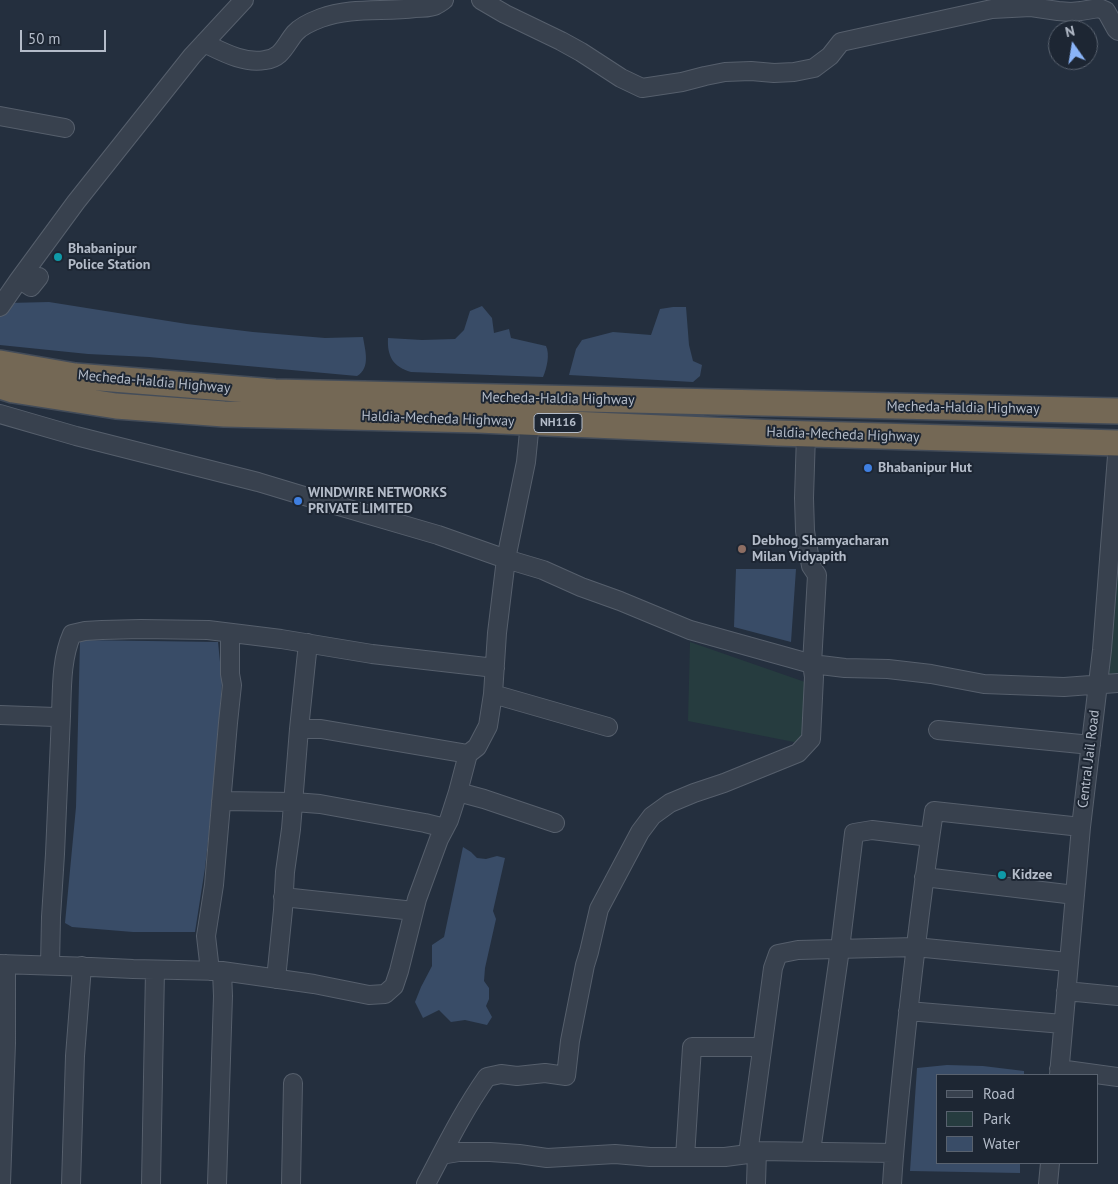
<!DOCTYPE html>
<html>
<head>
<meta charset="utf-8">
<style>
	body { margin:0 }
	#map { position:relative; width:1118px; height:1184px; overflow:hidden; background:#242f3e; font-family:"PT Sans",sans-serif }
	canvas { display:block }
	.legend { position:absolute; left:936px; top:1074px; width:162px; height:90px; box-sizing:border-box; background:#1d2633; border:1px solid #59626f; margin:0; padding:6px 9px; list-style:none; font-size:15px; color:#b4bcc9 }
	.legend li { display:flex; align-items:center; gap:10px; height:25px }
	.legend b { width:25px; border:1px solid #59626f }
	.north { position:absolute; left:1048px; top:20px; width:50px; height:50px; box-sizing:border-box; background:#1d2633; border:1px solid #59626f; border-radius:50%; rotate:347deg; font-size:14px; font-weight:700; line-height:20px; text-align:center; color:#b4bcc9 }
	.north::after { content:''; display:block; margin:auto; width:18px; height:22px; background:#8ab4f8; clip-path:polygon(50% 0,100% 100%,50% 72%,0 100%) }
	.scale { position:absolute; left:20px; top:30px; width:86px; height:22px; box-sizing:border-box; border:2px solid #b4bcc9; border-top:0; padding-left:6px; font-size:15px; line-height:18px; white-space:nowrap; color:#b4bcc9; -webkit-text-stroke:4px #1d2633; paint-order:stroke }
</style>
</head>
<body>
<div id="map">
<canvas width="1118" height="1184"></canvas>
<ul class="legend">
<li><b style="height:6px;background:#38414e"></b>Road</li>
<li><b style="height:14px;background:#263c3f"></b>Park</li>
<li><b style="height:14px;background:#394c67"></b>Water</li>
</ul>
<div class="north">N</div>
<div class="scale">50 m</div>
</div>
<script>
const ctx = document.querySelector('canvas').getContext('2d');
ctx.lineJoin = 'round';
function fill(path, color) {
  ctx.fillStyle = color;
  ctx.fill(path, 'evenodd');
}
function stroke(path, color, width, dash) {
  ctx.strokeStyle = color;
  ctx.lineWidth = width;
  ctx.lineCap = dash ? 'butt' : 'round';
  ctx.setLineDash(dash || []);
  ctx.stroke(path);
}
function drawText(font, color, halo, rows, align = 'center') {
  ctx.font = font + ' "PT Sans",sans-serif';
  ctx.lineWidth = 4;
  ctx.setLineDash([]);
  ctx.textBaseline = 'middle';
  ctx.strokeStyle = halo;
  ctx.fillStyle = color;
  for (const [text, x, y, turn = 0] of rows) {
    ctx.save();
    ctx.translate(x, y);
    ctx.rotate((+turn || 0) * Math.PI / 180);
    ctx.textAlign = isNaN(turn) ? turn : align;
    if (halo) ctx.strokeText(text, 0, 0);
    ctx.fillText(text, 0, 0);
    ctx.restore();
  }
}
fill(new Path2D(`
	M1118 443V683L1098 684Z
	M690 642 805 682 807 717 799 743 688 721Z`), '#263c3f');
fill(new Path2D(`
	M49 302 187 324 253 332 325 338 363 337C365 350 371 368 357 376L149 357 88 354 0 345V317L8 303Z
	M482 306 492 318 494 333 509 329 511 338 546 346C550 354 547 368 543 377L411 372C393 367 387 356 388 338L422 340 455 339 464 330 470 311Z
	M673 307H686L689 345 693 361 702 365 700 376 693 382 569 375 576 349 582 340 613 332 651 335 660 309Z
	M736 569H796L791 642 734 627Z
	M80 640 218 642 222 682 216 770 205 868 195 932H133L72 927 65 923 76 807Z
	M463 847 471 852 477 858 486 859 497 856 505 858 493 911 496 919 485 968 484 981 489 988V999L486 1006 492 1017 487 1025 465 1020 451 1022 439 1010 423 1018 415 1002 421 987 432 966V945L444 937Z
	M947 1065 983 1066 1024 1071V1075H937V1163H1020V1173L910 1171 917 1068Z`), '#394c67');
const minor = new Path2D(`
	M481 0 505 14 561 41 581 52 621 78 642 88 682 82 705 76 725 72 751 71 774 73 794 72 814 68 830 56 841 42 992 9 1031 7 1058 11 1071 12 1081 11 1099 8 1106 11 1116 29 1118 31
	M204 43C223 52 244 64 265 60 282 58 285 45 295 33 301 26 313 21 321 18 351 7 384 12 415 8 421 8 428 8 434 6 437 5 441 2 444 0
	M0 116 65 128
	M18 281 76 202 192 56 244 0
	M0 307 18 281H22L31 287 39 277
	M0 414 76 436 258 482 311 498 438 535 506 559 497 633 493 694 488 726 477 747 468 754 458 792 449 820 439 839 417 899 399 971 394 986 385 994 369 995 314 984 222 971 133 969 91 967 0 964
	M530 422 526 462 506 559 543 570 581 587 620 601 690 630 812 664 845 668 888 669 931 674 984 684 1064 687 1118 683
	M493 694 608 727
	M0 715 55 717 61 716C62 689 61 659 72 634L85 631 102 630 141 629 208 630 281 639 372 654 495 668
	M299 729 308 643
	M938 730 1091 745
	M458 792 484 799 555 823
	M221 801 294 802 320 804 425 823 445 828
	M924 877 1075 895
	M283 897 414 911
	M50 965 51 917 55 854 61 716
	M210 971 206 936 214 885 228 723 232 685 230 674V633
	M276 979 283 910 285 872 291 829 299 729H321L468 754
	M1066 991 1118 996
	M908 1011 1063 1024
	M1059 1069 1118 1077
	M1059 1075 1081 827 1102 650 1118 443
	M811 1151 840 949 854 833 872 830 930 837
	M748 1154 773 968 778 954 798 950 915 947 1068 962
	M441 1155 459 1152H490L519 1154 547 1158 615 1154 650 1157H725L748 1154 757 1151 894 1153
	M685 1157 692 1047H762
	M1 1184 6 1043V964
	M71 1184 75 1056 82 966
	M151 1184 155 970
	M217 1184 223 996 222 971
	M291 1184 293 1083
	M426 1184C445 1148 463 1111 487 1077L501 1074 517 1076 545 1073 566 1076 570 1041 585 965 589 952 599 909 640 832 652 816 670 803 694 793 724 783 798 753 811 739 814 677 812 664 817 575 811 566 805 531 804 498 806 434
	M756 1184 757 1151
	M892 1184C895 1134 901 1083 906 1033 914 959 923 885 934 811L1081 827
	M1048 1184 1050 1163`);
const highway = new Path2D(`
	M0 363 75 376 275 392 1118 411
	M0 386 13 390 116 406 224 414 478 420 777 433 1118 443`);
stroke(minor, '#565f6c', 20);
stroke(highway, '#434c59', 28);
stroke(minor, '#38414e', 18);
stroke(highway, '#746855', 25);
for (const [x, y, r, color] of [
	[58,257,5,"#0f9aa8"],
	[868,468,5,"#3f7fe0"],
	[298,501,5,"#3f7fe0"],
	[742,549,5,"#8d6e63"],
	[1002,875,5,"#0f9aa8"]
]) {
  const dot = new Path2D();
  dot.arc(x, y, r, 0, 2 * Math.PI);
  ctx.fillStyle = color;
  ctx.fill(dot);
  stroke(dot, '#1d2633', 2);
}
for (const [x, y, w] of [
	[558,423,48]
]) {
  const box = new Path2D();
  box.roundRect(x - w / 2, y - 9.5, w, 19, 4);
  ctx.fillStyle = '#1d2633';
  ctx.fill(box);
  stroke(box, '#b4bcc9', 1);
}
drawText('bold 12px', '#b4bcc9', null, [
	["NH116",558,423]
]);
drawText('bold 14px', '#b4bcc9', '#1d2633', [
	["Bhabanipur",68,249],
	["Police Station",68,265],
	["Bhabanipur Hut",878,468],
	["WINDWIRE NETWORKS",308,493],
	["PRIVATE LIMITED",308,509],
	["Debhog Shamyacharan",752,541],
	["Milan Vidyapith",752,557],
	["Kidzee",1012,875]
], 'left');
drawText('14px', '#b4bcc9', '#1d2633', [
	["Mecheda-Haldia Highway",154,382,5],
	["Mecheda-Haldia Highway",558,399,1],
	["Mecheda-Haldia Highway",963,408,1],
	["Haldia-Mecheda Highway",438,419,2],
	["Haldia-Mecheda Highway",843,435,2],
	["Central Jail Road",1089,759,-83]
]);
</script>
</body>
</html>
